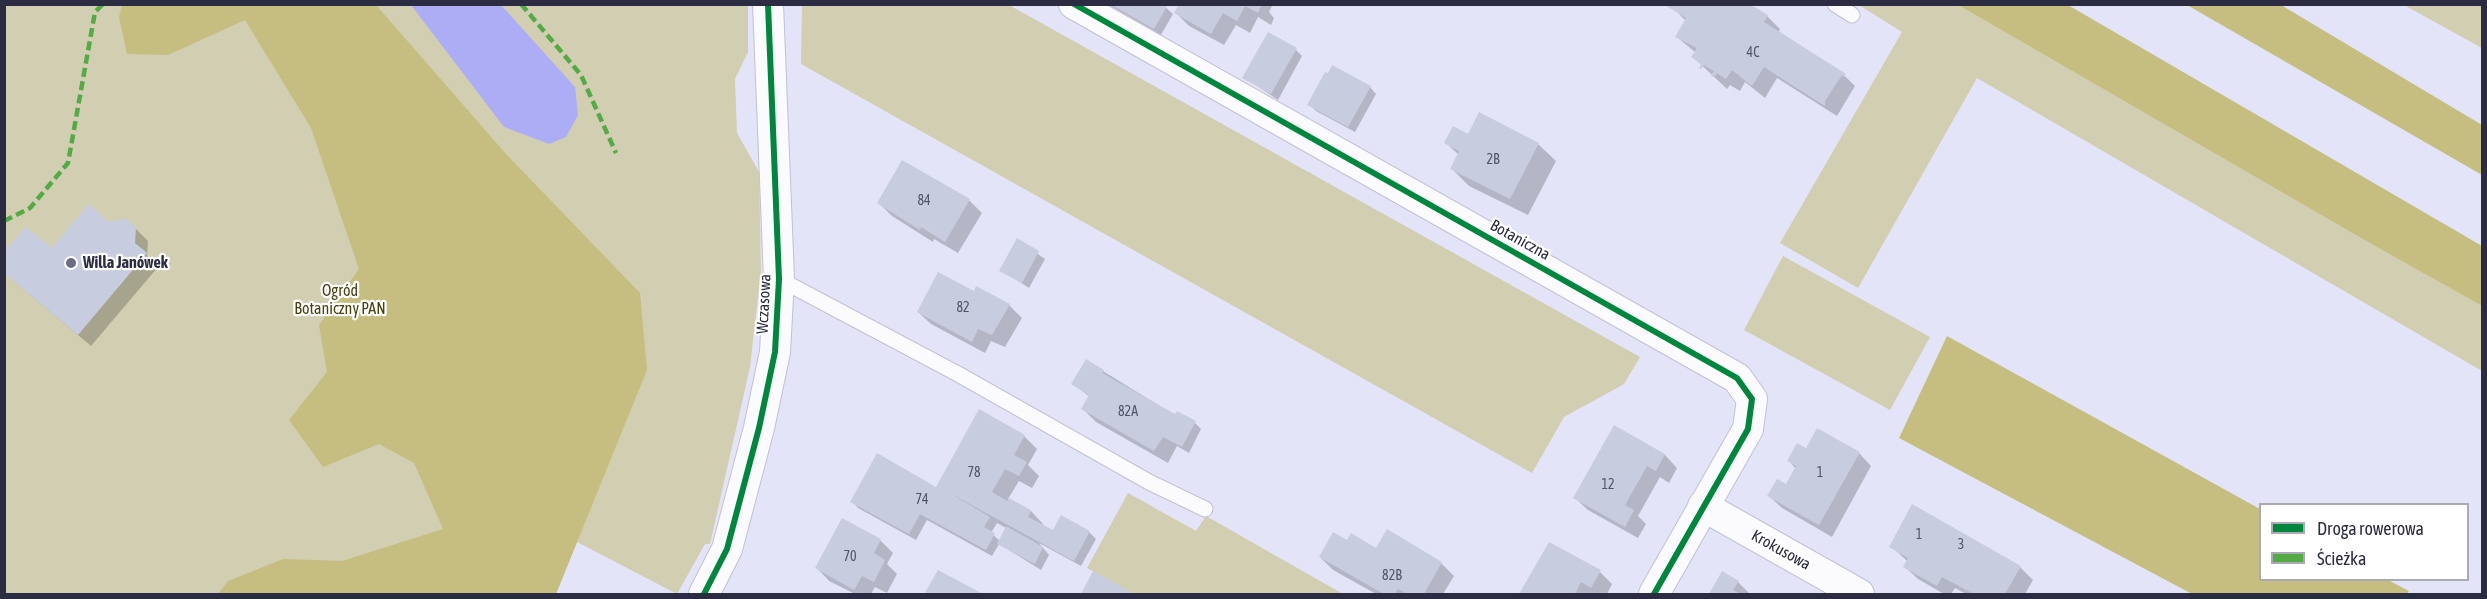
<!DOCTYPE html>
<html>
<head>
<meta charset="utf-8">
<style>
	body { margin:0 }
	#map { position:relative; width:2487px; height:599px; overflow:hidden; background:#e3e4f7; font-family:"Asap Condensed",sans-serif }
	canvas { display:block }
	.frame { position:absolute; inset:0; border:6px solid #2b2b41; pointer-events:none }
	.legend { position:absolute; left:2259px; top:503px; width:210px; height:78px; box-sizing:border-box; background:#fff; border:2px solid #aaaab3; margin:0; padding:8px 10px; list-style:none; font-size:18px; color:#2b2b41 }
	.legend li { display:flex; align-items:center; gap:12px; height:30px }
	.legend b { width:30px; border:2px solid #aaaab3 }
</style>
</head>
<body>
<div id="map">
<canvas width="2487" height="599"></canvas>
<div class="frame"></div>
<ul class="legend">
<li><b style="height:8px;background:#00873e"></b>Droga rowerowa</li>
<li><b style="height:8px;background:#54ab46"></b>Ścieżka</li>
</ul>
</div>
<script>
const ctx = document.querySelector('canvas').getContext('2d');
ctx.lineJoin = 'round';
function fill(path, color) {
  ctx.fillStyle = color;
  ctx.fill(path, 'evenodd');
}
function stroke(path, color, width, dash) {
  ctx.strokeStyle = color;
  ctx.lineWidth = width;
  ctx.lineCap = dash ? 'butt' : 'round';
  ctx.setLineDash(dash || []);
  ctx.stroke(path);
}
function drawText(font, color, halo, rows, align = 'center') {
  ctx.font = font + ' "Asap Condensed",sans-serif';
  ctx.lineWidth = 4.5;
  ctx.setLineDash([]);
  ctx.textBaseline = 'middle';
  ctx.strokeStyle = halo;
  ctx.fillStyle = color;
  for (const [text, x, y, turn = 0] of rows) {
    ctx.save();
    ctx.translate(x, y);
    ctx.rotate((+turn || 0) * Math.PI / 180);
    ctx.textAlign = isNaN(turn) ? turn : align;
    if (halo) ctx.strokeText(text, 0, 0);
    ctx.fillText(text, 0, 0);
    ctx.restore();
  }
}
fill(new Path2D(`
	M4 5H748V52L735 79 737 133 759 172 761 271 750 367 710 544H705L677 594 577 542 556 594H5Z
	M802 5H1009L1640 357 1624 384 1564 417 1532 473 801 64Z
	M1859 5H1958L2373 245 2482 306V371L1977 78 1858 288 1780 243 1902 32Z
	M2404 5H2482V48Z
	M1783 256 1930 337 1890 410 1744 330Z
	M1128 493 1196 531 1206 516 1343 594H1134L1087 568Z`), '#d1ceb2');
fill(new Path2D(`
	M122 5H376L506 154 640 293 647 370 556 594H218L228 581 283 559 342 561 443 529 414 463 379 444 323 467 289 420 327 372 319 325 359 269 311 128 245 20 168 55 127 54 119 17Z
	M1958 5H2068L2482 246V306L2373 245Z
	M2187 5H2281L2482 125V175Z
	M1947 336 2260 509V580H2388L2409 591 2407 594H2192L1899 438Z`), '#c5be80');
fill(new Path2D(`
	M411 5H501L575 87 578 115 566 137 549 144 504 127Z`), '#adadf6');
fill(new Path2D(`
	M1107 4H1162L1173 14 1161 35Z
	M1181 4H1273L1269 12 1274 18 1271 25 1258 17 1250 33 1236 25 1224 45 1189 26 1176 13Z
	M1669 4H1747L1767 16 1780 29 1778 33 1843 74 1855 86 1837 116 1777 78 1765 98 1745 82 1740 91 1730 85 1727 89 1693 57 1696 53 1677 37 1686 21Z
	M1296 50 1302 56 1278 100 1244 77Z
	M1328 75 1370 87 1376 94 1355 132 1316 111 1309 104Z
	M1469 136 1538 144 1556 161 1528 215 1469 186 1452 169 1459 155 1446 143Z
	M903 162 969 200 982 213 958 253 934 239 933 242 892 216 879 203Z
	M109 223 135 228 148 241 147 256 158 267 91 346 8 276 52 250Z
	M1018 240 1045 259 1029 288 1001 270Z
	M975 293 1009 305 1022 318 1005 347 991 341 985 353 931 324 918 312Z
	M1103 371 1176 416 1195 423 1201 429 1189 453 1177 446 1168 463 1096 422 1083 409 1090 397 1073 384Z
	M1615 427 1665 455 1677 468 1669 483 1660 477 1638 516 1646 524 1638 538 1588 510 1575 498Z
	M1024 436 1037 449 1028 465 1039 476 1032 488 1019 481 1008 499 1031 511 1043 524 1042 526 1054 532 1062 517 1089 532 1096 539 1081 566 1039 543 1049 555 1041 570 999 544 992 556 927 520 916 540 858 508 852 501 944 493 939 486ZM997 523 1006 528 1000 541 991 533Z
	M1807 450 1859 453 1871 466 1832 537 1782 508 1769 496 1786 486 1796 469 1789 461Z
	M843 520 881 541 893 553 887 564 897 574 887 593 875 587 871 594H855L829 581 817 568Z
	M1348 542 1441 563 1454 576 1443 594H1376L1333 570 1320 557Z
	M1549 544 1600 572 1612 584 1607 594H1521Z
	M1891 546 2020 567 2033 580 2025 594H1966L1955 588 1951 594H1944L1918 579 1905 567 1908 562Z
	M939 572 980 594H926Z
	M1094 573 1131 594H1083Z
	M1722 573 1738 582 1750 594H1710Z`), '#0003');
fill(new Path2D(`
	M1110 4H1165L1167 6 1154 29Z
	M1179 4H1262L1258 13 1245 6 1237 21 1223 13 1211 34 1174 13Z
	M1665 5H1747L1755 7 1768 15 1764 22 1846 74 1844 77 1842 75 1825 101V106L1764 67 1752 86 1732 70 1726 79 1717 73 1714 77 1711 76 1714 71 1704 65 1701 69 1699 68 1701 64 1691 57 1697 48 1675 37 1686 18Z
	M1268 32 1297 48 1271 94 1242 78Z
	M1332 65 1371 86 1348 127 1307 105 1325 72 1328 73Z
	M1479 112 1539 143 1510 199 1450 169 1459 151 1444 143 1453 126 1468 134Z
	M902 160 970 199 945 242 921 227 920 230 877 203Z
	M89 204 109 222 126 219 136 227 135 243 147 253 78 335 4 273V251L26 227 52 248Z
	M1017 238 1039 251 1022 283 999 271Z
	M938 272 974 291 976 286 1010 304 992 335 978 329 972 342 917 312Z
	M1086 359 1104 370 1102 373 1175 414 1177 411 1196 421 1182 447 1163 437 1154 451 1081 409 1089 395 1071 384Z
	M979 409 1025 435 1014 455 1027 462 1019 476 1005 469 992 492 1007 501 1009 498 1031 510 1028 517 1053 530 1061 515 1090 531 1074 561 946 491 990 517 984 527 995 533 986 550 920 514 909 534 850 502 877 453 936 487Z
	M1614 425 1665 454 1656 471 1647 466 1625 505 1634 510 1625 527 1573 498Z
	M1817 428 1860 452 1819 525 1767 496 1777 479 1786 484 1796 466 1787 461 1797 443 1806 448Z
	M1912 504 2021 566 2005 594H1974L1942 577 1937 586 1903 567 1908 558 1889 547Z
	M842 518 881 539 874 553 885 560 874 582 862 576 854 590 815 568Z
	M1006 526 1043 547 1035 564 997 544Z
	M1387 529 1442 562 1424 594H1407L1398 589 1395 594H1384L1319 557 1333 532 1347 540 1351 533 1376 548Z
	M1549 542 1601 570 1591 588 1581 582 1575 594H1519Z
	M938 570 983 594H924Z
	M1093 571 1134 594H1081Z
	M1722 571 1739 581 1733 590 1741 594H1709Z`), '#c7cddf');
const service = new Path2D(`
	M1835 4 1852 15
	M779 279 958 374 1149 482 1205 509`);
const minor = new Path2D(`
	M1074 4 1737 378 1752 399 1748 429 1654 594
	M1703 506 1859 594
	M704 594 727 549 759 428 775 352 779 279 768 4`);
stroke(service, '#c1c1d5', 17);
stroke(minor, '#c1c1d5', 32);
stroke(service, '#fbfbfe', 15);
stroke(minor, '#fbfbfe', 30);
stroke(new Path2D(`
	M521 4 581 75 616 153
	M4 221 30 208 68 163 95 12 103 4`), '#54ab46', 4.5, [9, 4.5]);
stroke(new Path2D(`
	M1074 4 1737 378 1752 399 1748 429 1654 594
	M704 594 727 549 759 428 775 352 779 279 768 4`), '#00873e', 6);
for (const [x, y, r, color] of [
	[71,263,6,"#6b6c81"]
]) {
  const dot = new Path2D();
  dot.arc(x, y, r, 0, 2 * Math.PI);
  ctx.fillStyle = color;
  ctx.fill(dot);
  stroke(dot, '#fff', 2);
}
drawText('14px', '#54556a', null, [
	["4C",1753,53],
	["2B",1493,160],
	["84",924,201],
	["82",963,308],
	["82A",1128,412],
	["78",974,473],
	["1",1820,473],
	["12",1608,485],
	["74",922,500],
	["1",1919,535],
	["3",1961,545],
	["70",850,557],
	["82B",1392,576]
]);
drawText('16px', '#2b2b41', '#fff', [
	["Botaniczna",1520,240,29],
	["Wczasowa",764,304,-87],
	["Krokusowa",1781,550,29]
]);
drawText('bold 16px', '#2b2b41', '#fff', [
	["Willa Janówek",83,263]
], 'left');
drawText('16px', '#474211', '#fff', [
	["Ogród",340,291],
	["Botaniczny PAN",340,309]
]);
</script>
</body>
</html>
